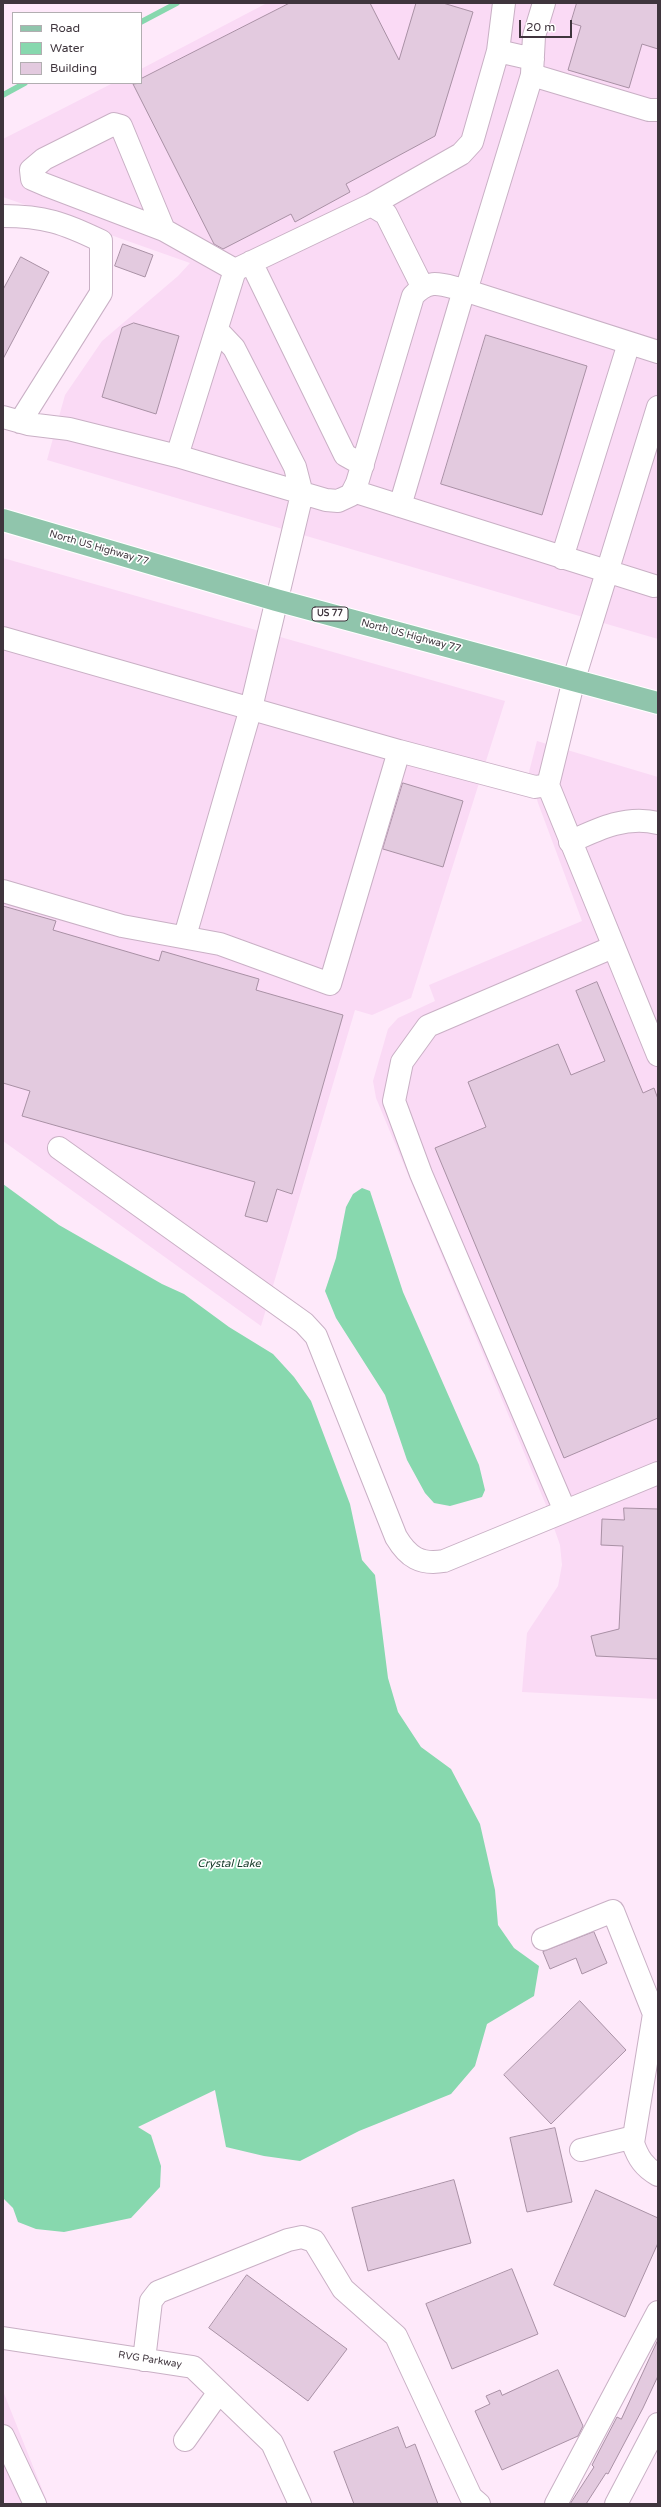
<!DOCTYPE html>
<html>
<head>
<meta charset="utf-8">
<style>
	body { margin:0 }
	#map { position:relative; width:661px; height:2507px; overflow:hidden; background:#fee9fa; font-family:"Varela Round",sans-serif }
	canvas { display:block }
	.frame { position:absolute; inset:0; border:4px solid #3f353d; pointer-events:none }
	.legend { position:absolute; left:12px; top:12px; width:130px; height:72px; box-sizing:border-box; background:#fff; border:1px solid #b2aeb1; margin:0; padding:5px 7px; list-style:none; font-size:12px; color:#3f353d }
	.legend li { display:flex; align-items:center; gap:8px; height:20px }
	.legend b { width:20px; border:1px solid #b2aeb1 }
	.scale { position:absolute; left:519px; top:20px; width:53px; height:18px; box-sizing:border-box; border:2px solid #3f353d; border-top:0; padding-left:5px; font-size:12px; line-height:14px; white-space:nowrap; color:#3f353d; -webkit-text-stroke:3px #fff; paint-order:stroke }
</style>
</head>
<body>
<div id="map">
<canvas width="661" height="2507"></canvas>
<div class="frame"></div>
<ul class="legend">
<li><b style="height:5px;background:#90c5ac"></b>Road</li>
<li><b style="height:11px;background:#87d8ae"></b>Water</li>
<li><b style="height:11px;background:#e3cadf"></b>Building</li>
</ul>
<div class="scale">20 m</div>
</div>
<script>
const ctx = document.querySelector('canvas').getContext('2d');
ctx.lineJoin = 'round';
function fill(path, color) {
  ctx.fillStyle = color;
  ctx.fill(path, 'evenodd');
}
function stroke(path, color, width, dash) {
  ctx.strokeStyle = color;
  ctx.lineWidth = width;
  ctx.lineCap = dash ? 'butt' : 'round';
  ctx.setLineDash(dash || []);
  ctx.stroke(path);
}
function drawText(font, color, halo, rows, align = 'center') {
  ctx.font = font + ' "Varela Round",sans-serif';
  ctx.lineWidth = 3.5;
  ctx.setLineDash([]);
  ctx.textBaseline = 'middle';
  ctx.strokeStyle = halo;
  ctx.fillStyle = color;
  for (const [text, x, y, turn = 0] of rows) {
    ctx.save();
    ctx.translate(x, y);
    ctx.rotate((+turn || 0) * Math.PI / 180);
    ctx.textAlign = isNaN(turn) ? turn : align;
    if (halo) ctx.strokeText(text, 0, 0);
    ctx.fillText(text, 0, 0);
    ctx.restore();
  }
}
fill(new Path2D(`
	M267 3H658V639L47 460 65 395 102 341 178 276 190 263 3 197V139L113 83H141V69Z
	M3 558 505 701 411 998 372 1015 355 1010 261 1326 3 1141Z
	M537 741 658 777V1699L522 1692 527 1633 558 1586 562 1565 560 1545 546 1505 376 1098 373 1081 388 1029 398 1018 435 1001 429 985 582 921 538 803 529 772Z
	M3 2391 48 2504H3Z`), '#fadaf5');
fill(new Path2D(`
	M3 1184 59 1225 162 1284 184 1294 229 1327 273 1354 294 1377 311 1401 350 1504 362 1560 375 1575 388 1678 398 1712 421 1747 451 1769 480 1824 495 1890 498 1925 514 1948 539 1966 534 1996 487 2024 475 2066 451 2094 359 2131 300 2161 264 2156 226 2147 215 2090 138 2127 151 2135 161 2166 160 2187 131 2218 64 2232 36 2229 18 2222 13 2208 3 2198Z
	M362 1188 370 1191 403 1292 479 1465 485 1490 482 1497 450 1506 434 1503 425 1493 407 1460 385 1395 336 1318 325 1291 336 1258 346 1207 353 1194Z`), '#87d8ae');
stroke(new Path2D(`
	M141 22 177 3
	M3 95 25 83`), '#87d8ae', 5.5);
const building = new Path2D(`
	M290 3H370L399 60 416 3H443L473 12 435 136 346 184 350 192 295 222 291 214 223 249 214 244 133 84 141 83V79Z
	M577 3H658V49L642 44 629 88 568 70 581 26 571 23Z
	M123 244 153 255 145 277 115 266Z
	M21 257 49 272 3 359V290Z
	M134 323 179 336 156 414 102 397 122 328Z
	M486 335 587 366 542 515 441 484Z
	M403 783 463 801 443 867 383 849Z
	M3 906 56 921 53 930 159 961 162 951 259 979 256 990 343 1015 292 1194 277 1189 267 1222 245 1216 255 1182 22 1116 30 1091 3 1083Z
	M597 982 643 1093 654 1088 658 1099V1418L564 1458 435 1148 486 1127 468 1082 558 1044 571 1075 605 1061 576 991Z
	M624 1508 658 1509V1659L596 1656 591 1636 619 1629 623 1546 601 1545 602 1519 624 1520Z
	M594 1932 607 1963 582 1974 576 1958 550 1969 543 1952Z
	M580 2001 626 2050 551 2124 504 2075Z
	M555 2128 572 2202 527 2212 510 2138Z
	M454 2180 471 2243 368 2271 352 2208Z
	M596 2190 658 2218V2243L625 2317 554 2285Z
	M512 2269 538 2334 452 2369 426 2304Z
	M247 2275 347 2349 308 2401 209 2328Z
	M658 2340V2376L643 2408 608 2474 606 2473 586 2504H570L594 2467 592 2465 617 2417 621 2419Z
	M558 2370 583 2426 578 2436 502 2470 475 2411 490 2404 486 2396 500 2390 502 2395Z
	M398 2427 406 2448 415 2444 438 2504H354L334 2452Z`);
fill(building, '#e3cadf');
stroke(building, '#a991a5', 1);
const minor = new Path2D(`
	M498 51 504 3
	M532 74 534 36 544 3
	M371 205 461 154 472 142 498 51 533 59
	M3 216C44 216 64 223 101 241V293L20 422
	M164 230 121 126 114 124 44 159 31 170 32 179 46 185 164 230 235 270
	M251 262 345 455 363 465
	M466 291 532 75 649 110H658
	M658 407 574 679 548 785 658 1055
	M3 417 28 424 69 429 177 456 326 500 338 501 351 495 357 483 413 296C430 277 442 285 464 290L658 352
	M177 456 235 270 371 205 386 214 422 286
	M353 491 654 586
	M400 506 464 290
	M562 558 629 343
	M3 638 399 751
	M570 842C598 829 626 815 658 823
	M3 891 122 926 220 944 330 984 399 751 535 787 548 785
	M185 936 251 708 302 494 295 467 234 348 217 330
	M59 1148 304 1323 316 1336 396 1537C408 1557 420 1565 444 1561L658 1473
	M565 1511 421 1174 394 1101 402 1062 428 1026 613 947
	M543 1939 613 1911 654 2014 633 2143C638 2158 644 2167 658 2175
	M581 2150 634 2137
	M3 2338 193 2367 272 2443 300 2504
	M144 2360 151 2301 158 2292 288 2240 302 2237 314 2241 343 2289 396 2336 471 2497 479 2504
	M3 2436 35 2504
	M185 2440 219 2392
	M556 2504 658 2312
	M616 2504 658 2424`);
const major = new Path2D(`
	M3 520 276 600 658 703`);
stroke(minor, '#c9b0c5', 24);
stroke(major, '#fff', 24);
stroke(minor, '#fff', 22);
stroke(major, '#90c5ac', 22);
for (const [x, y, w] of [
	[330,614,36]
]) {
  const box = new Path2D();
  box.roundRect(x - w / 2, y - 7, w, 14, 3);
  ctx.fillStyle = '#fff';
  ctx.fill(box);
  stroke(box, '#3f353d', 1);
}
drawText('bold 9px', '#3f353d', null, [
	["US 77",330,614]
]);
drawText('10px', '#3f353d', '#fff', [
	["North US Highway 77",99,548,16],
	["North US Highway 77",411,636,15],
	["RVG Parkway",150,2360,9]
]);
drawText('italic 11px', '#143826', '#fff', [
	["Crystal Lake",229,1864]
]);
</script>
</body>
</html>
